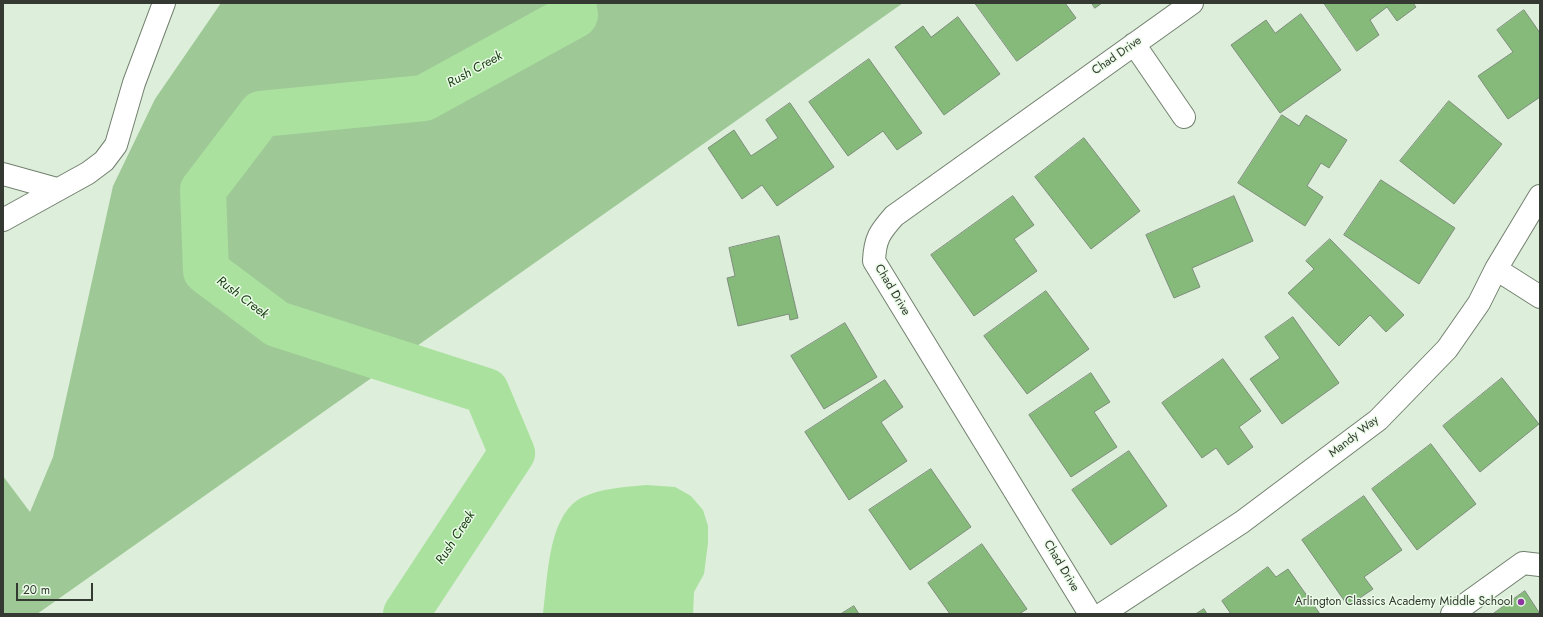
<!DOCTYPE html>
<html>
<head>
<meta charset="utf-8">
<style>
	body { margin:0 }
	#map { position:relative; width:1543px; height:617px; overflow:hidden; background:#ddeeda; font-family:Jost,sans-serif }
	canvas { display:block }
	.frame { position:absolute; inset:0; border:4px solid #343a32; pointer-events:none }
	.scale { position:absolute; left:16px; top:583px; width:77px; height:18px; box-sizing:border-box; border:2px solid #343a32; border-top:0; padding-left:5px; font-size:12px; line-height:14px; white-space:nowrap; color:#343a32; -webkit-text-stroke:3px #eafbe7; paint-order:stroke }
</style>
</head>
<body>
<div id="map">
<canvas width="1543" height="617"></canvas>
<div class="frame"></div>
<div class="scale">20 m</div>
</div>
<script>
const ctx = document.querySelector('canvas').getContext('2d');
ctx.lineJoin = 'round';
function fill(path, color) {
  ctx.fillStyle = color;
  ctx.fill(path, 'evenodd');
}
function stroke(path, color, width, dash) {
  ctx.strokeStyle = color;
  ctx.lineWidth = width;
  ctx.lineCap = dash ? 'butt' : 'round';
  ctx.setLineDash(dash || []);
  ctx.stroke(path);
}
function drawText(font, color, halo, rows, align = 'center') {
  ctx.font = font + ' Jost,sans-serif';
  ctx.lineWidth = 3;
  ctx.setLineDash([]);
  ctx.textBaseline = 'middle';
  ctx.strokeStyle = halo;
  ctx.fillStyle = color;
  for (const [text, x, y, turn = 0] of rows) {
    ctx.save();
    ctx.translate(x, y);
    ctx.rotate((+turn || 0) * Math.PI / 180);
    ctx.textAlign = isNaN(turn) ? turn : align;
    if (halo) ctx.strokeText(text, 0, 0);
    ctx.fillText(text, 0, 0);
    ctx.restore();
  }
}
fill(new Path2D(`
	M221 3H903L37 614H3V476L30 512 53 457 113 186 155 99Z`), '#9ec896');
fill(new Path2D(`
	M646 485 675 487 691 496 703 510 708 526V543L704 574 694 592 693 614H543C548 580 547 514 583 497 603 488 625 487 646 485Z`), '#aae19f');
stroke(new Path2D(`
	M406 614 512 453 486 391 277 324 206 271 203 190 261 114 424 98 575 15 573 3`), '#aae19f', 46);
const building = new Path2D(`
	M975 3H1065L1076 18 1017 61Z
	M1092 3H1102L1095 8Z
	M1324 3H1413L1416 7 1397 21 1387 7 1370 20 1379 35 1357 51Z
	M1524 10 1540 33V97L1508 119 1478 76 1513 52 1497 30Z
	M1301 14 1341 70 1280 113 1231 45 1266 20 1275 33Z
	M958 17 1000 74 944 115 895 47 923 26 931 37Z
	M869 59 922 133 897 150 883 131 848 156 809 102Z
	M1449 101 1502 144 1454 204 1400 161Z
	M790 103 834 167 777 206 762 185 742 199 708 148 734 130 751 156 778 138 766 120Z
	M1282 115 1299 126 1306 115 1347 140 1329 168 1321 163 1307 186 1323 197 1305 226 1238 183Z
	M1084 138 1140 211 1091 249 1035 177Z
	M1381 180 1455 228 1419 284 1344 235Z
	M1013 196 1034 225 1014 239 1037 271 974 316 931 255Z
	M1234 196 1253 241 1192 268 1200 287 1174 298 1146 235Z
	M779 236 798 318 790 320 789 314 738 326 727 278 735 276 729 248Z
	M1330 239 1404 315 1386 332 1370 315 1339 346 1288 293 1314 269 1306 261Z
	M1046 291 1089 349 1027 394 984 336Z
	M1293 317 1339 383 1282 424 1250 379 1280 358 1265 337Z
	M845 323 877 377 824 409 791 356Z
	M1223 359 1261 411 1239 427 1253 447 1228 465 1216 448 1202 458 1162 403Z
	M1091 373 1110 402 1094 412 1117 447 1071 477 1029 415Z
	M1502 378 1539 424 1480 472 1443 426Z
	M885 380 903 407 881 422 907 461 849 500 805 432Z
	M1431 444 1476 504 1417 550 1372 489Z
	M1129 451 1167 506 1111 545 1072 490Z
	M931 469 971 527 910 570 869 510Z
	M1364 496 1402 550 1364 577 1373 589 1348 606 1302 540Z
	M982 544 1027 609 1019 614H950L928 583Z
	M1268 567 1276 577 1288 569 1320 614H1231L1222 601Z
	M1525 591 1540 614H1493Z
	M854 606 859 614H841Z
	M1204 609 1207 614H1196Z`);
fill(building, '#85ba7b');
stroke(building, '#7e8d7b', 1);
const minor = new Path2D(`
	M1134 44 1184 117
	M3 174 57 189
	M3 220 88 173 104 161 116 145 134 83 164 3
	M1496 269 1540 297
	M1090 614 874 261C875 238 880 232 894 216L1192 3
	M1102 614 1242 522 1378 420 1447 349 1479 303 1496 269 1540 196
	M1452 614 1523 563 1540 565`);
stroke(minor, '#72816f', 24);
stroke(minor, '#fff', 22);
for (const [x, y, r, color] of [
	[1521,602,4,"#8f35a1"]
]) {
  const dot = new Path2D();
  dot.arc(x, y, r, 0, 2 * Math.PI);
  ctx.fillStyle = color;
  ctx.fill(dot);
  stroke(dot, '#eafbe7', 1.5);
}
drawText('12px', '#343a32', '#eafbe7', [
	["Chad Drive",1117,56,-35],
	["Chad Drive",892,290,59],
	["Mandy Way",1354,437,-38],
	["Chad Drive",1061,566,59]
]);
drawText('12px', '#343a32', '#eafbe7', [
	["Arlington Classics Academy Middle School",1513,602]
], 'right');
drawText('italic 13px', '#153a0e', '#eafbe7', [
	["Rush Creek",475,70,-29],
	["Rush Creek",242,298,37],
	["Rush Creek",456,538,-57]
]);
</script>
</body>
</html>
